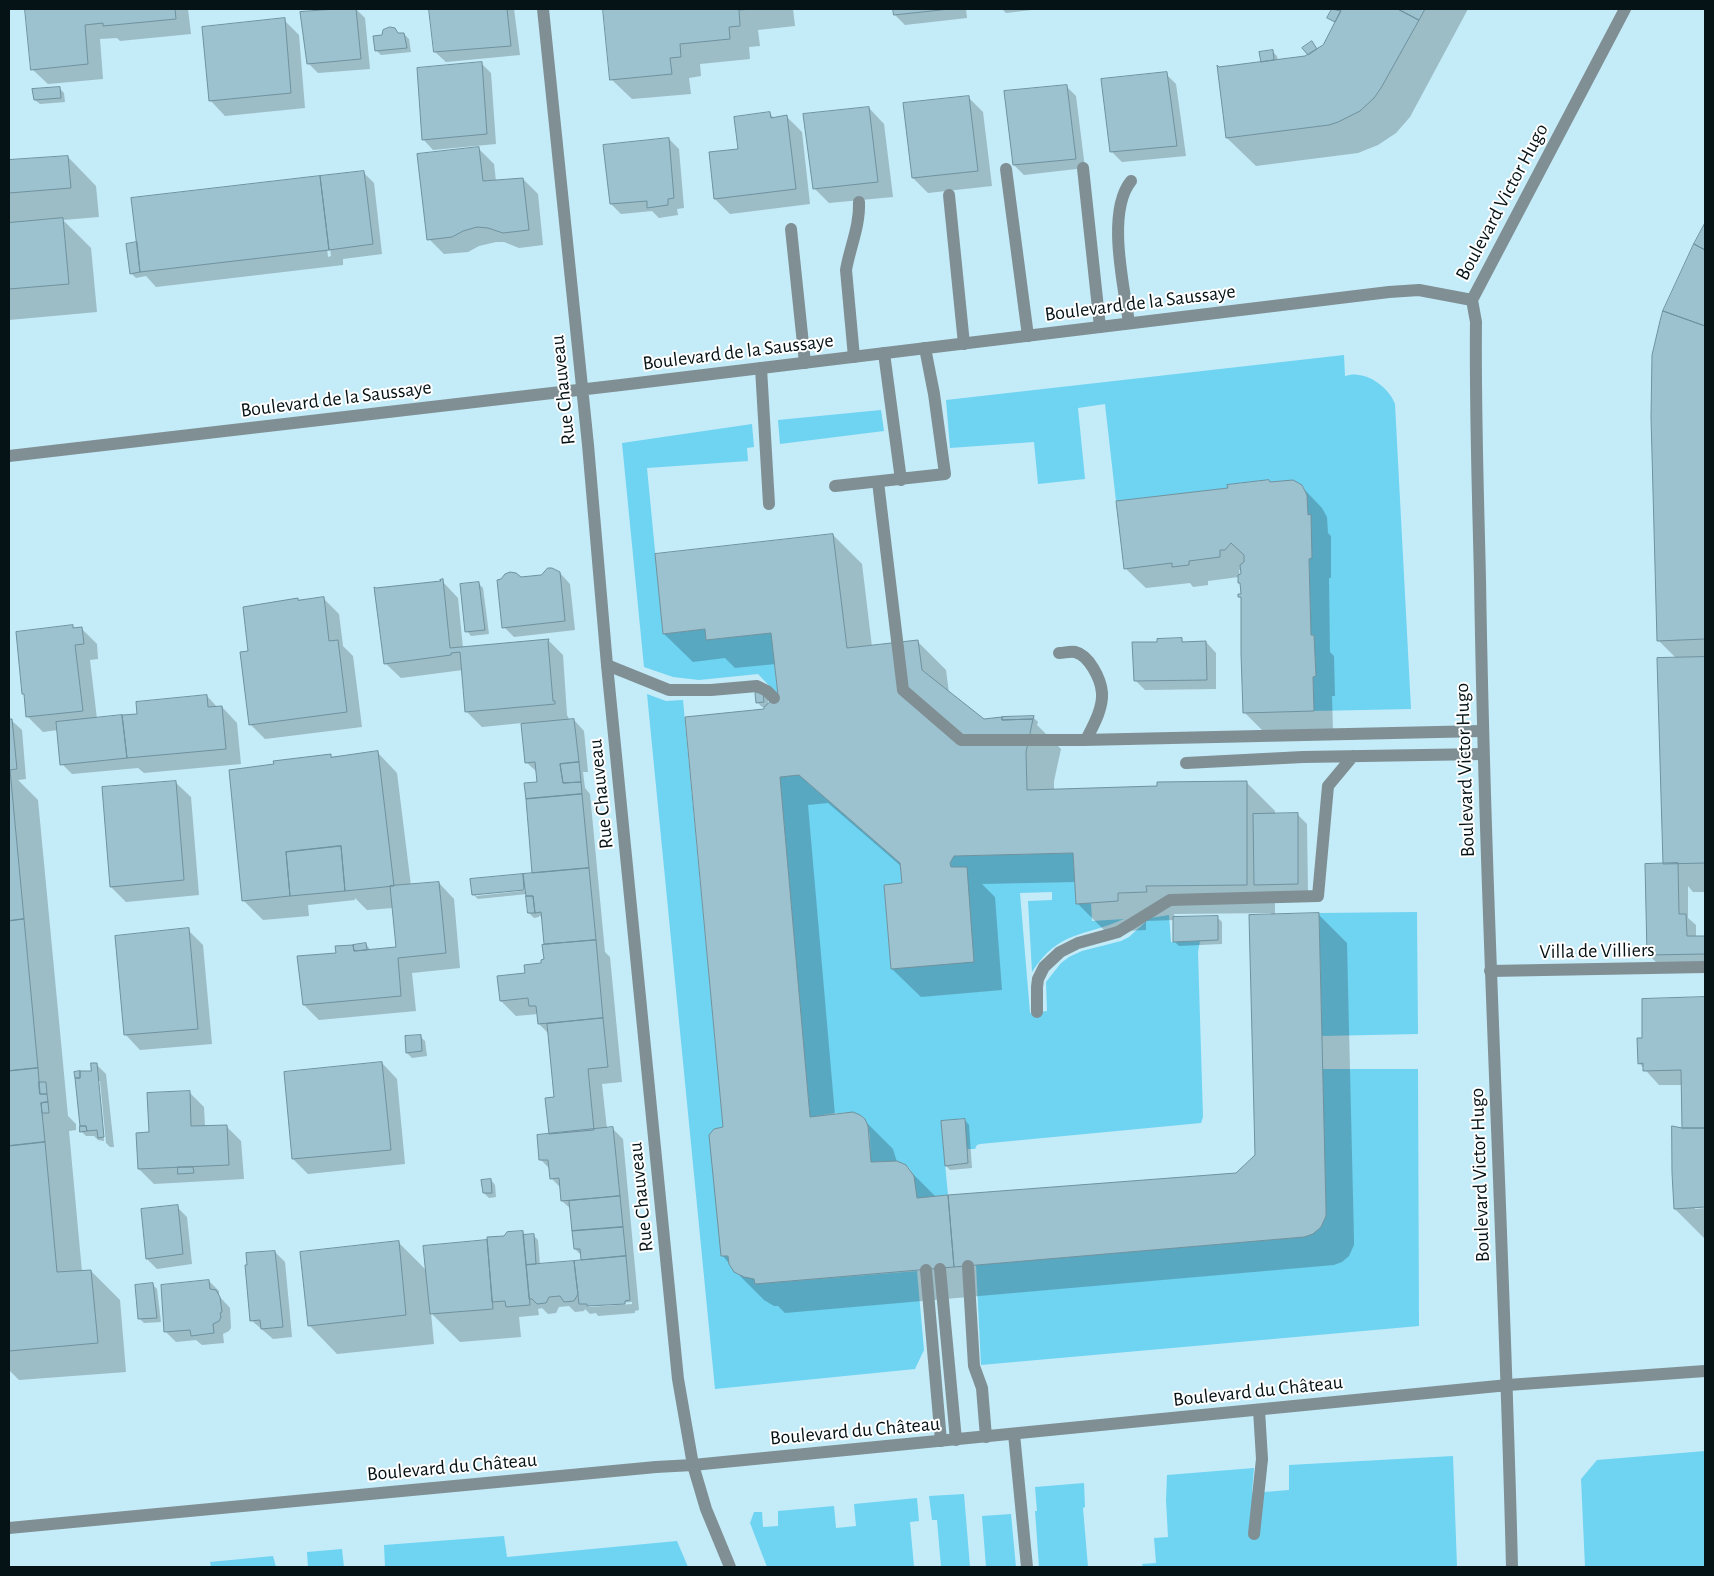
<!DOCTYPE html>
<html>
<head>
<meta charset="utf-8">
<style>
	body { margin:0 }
	#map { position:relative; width:1714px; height:1576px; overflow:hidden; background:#c4ebf8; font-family:"Alegreya Sans",sans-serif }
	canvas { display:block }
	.frame { position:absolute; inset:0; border:10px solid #051317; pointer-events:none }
</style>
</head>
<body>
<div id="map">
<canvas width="1714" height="1576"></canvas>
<div class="frame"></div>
</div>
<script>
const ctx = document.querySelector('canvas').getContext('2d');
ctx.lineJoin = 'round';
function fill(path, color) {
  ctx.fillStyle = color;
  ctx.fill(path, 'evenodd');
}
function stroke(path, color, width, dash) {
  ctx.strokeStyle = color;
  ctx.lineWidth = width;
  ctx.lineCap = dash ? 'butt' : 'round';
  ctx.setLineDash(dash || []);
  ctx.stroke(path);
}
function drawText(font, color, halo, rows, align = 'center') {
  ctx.font = font + ' "Alegreya Sans",sans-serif';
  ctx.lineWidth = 4;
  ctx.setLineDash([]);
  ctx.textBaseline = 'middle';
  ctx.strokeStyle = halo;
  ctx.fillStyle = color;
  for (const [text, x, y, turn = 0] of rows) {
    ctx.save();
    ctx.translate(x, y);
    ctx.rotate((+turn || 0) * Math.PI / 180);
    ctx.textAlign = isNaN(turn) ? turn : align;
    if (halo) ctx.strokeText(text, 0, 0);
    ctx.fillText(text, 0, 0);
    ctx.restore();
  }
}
fill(new Path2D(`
	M1344 355 1345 376C1349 375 1354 374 1358 375 1373 376 1390 390 1395 404L1411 709 1314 711 1313 677 1316 676 1314 635H1311L1309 559 1311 514 1308 515C1307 481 1303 479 1270 482L1269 480 1228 485V488L1116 501 1105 404 1078 408 1085 479 1038 484 1034 442 950 448 946 400Z
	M881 410 884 431 780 444 778 420Z
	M752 424 754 447 747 448 748 461 647 468 663 634 705 629 706 640 771 633 778 695 758 674 699 680 673 677 644 667 622 443Z
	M647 694 666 701 683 700 723 1127 714 1129 709 1136 729 1264 739 1275 754 1279 755 1284 917 1271 924 1350 915 1369 715 1389Z
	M799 775 900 863 902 883 884 886 891 969 974 961 950 863 954 856 1073 853 1076 904 1091 903 1092 921 1124 919C1084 937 1059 930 1032 972L1028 901 1052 900V892L1020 893 1030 1013 1047 1011 1046 982 1061 963 1069 957 1082 951 1121 941 1129 937 1150 918 1169 915 1171 942 1200 941 1198 952 1203 1117 1201 1123 980 1144 977 1145 975 1149H967L965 1119 941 1121 948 1195 917 1198C913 1160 906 1160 871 1162 870 1151 871 1137 868 1126 862 1105 827 1115 810 1117L780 777Z
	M1417 912 1418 1034 1322 1036 1319 913Z
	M1322 1069H1418L1419 1326 981 1365 976 1265 1304 1237C1318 1234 1326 1223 1326 1209Z
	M1705 1451V1567H1585L1581 1479 1597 1460Z
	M1453 1456 1457 1567H1143L1142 1564 1156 1563 1154 1538 1168 1537 1166 1500 1167 1475 1254 1468 1252 1493 1289 1490V1465Z
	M1084 1483 1085 1507 1083 1508 1088 1567H1039L1035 1511H1037L1035 1487Z
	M964 1494 970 1567H941L937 1520H932L929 1496Z
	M917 1498 919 1521 910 1522 914 1567H767L750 1523 754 1512H762L763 1527 778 1526V1511L834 1506 836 1528 856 1526 854 1504Z
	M1011 1514 1016 1567H986L982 1516Z
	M504 1536 507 1557 677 1541 688 1567H385L384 1545Z
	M342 1549 344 1567H308L307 1552Z
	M273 1556 276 1567H211L210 1562Z`), '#6fd3f2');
fill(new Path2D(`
	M27 9H188L191 34 120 41 117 38 100 39 103 79 48 84 32 69Z
	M356 9 365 18 370 69 318 73 308 63 302 13Z
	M431 9H514L520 55 446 62 435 52Z
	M604 9H793L795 26 758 30 760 46 749 47 750 59 700 64 701 76 689 78 691 94 632 99 611 79Z
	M894 9H966L967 18 905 25 895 15Z
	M1002 9H1040L1006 13Z
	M1334 9 1341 13 1343 9H1468L1410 117 1396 133 1378 145 1358 153 1256 166 1227 138 1262 63 1272 51 1277 56 1278 61 1310 55 1312 43 1318 50 1324 46 1336 24 1329 18Z
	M284 20 299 35 305 108 225 116 210 100Z
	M404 34 409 39 411 52 381 55 376 50 398 35Z
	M481 63 491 73 496 144 433 150 423 139Z
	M1166 74 1176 84 1186 156 1122 162 1112 152Z
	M1066 86 1076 96 1085 168 1024 175 1014 165Z
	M59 88 64 93 65 102 40 104 35 100Z
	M968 97 983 112 992 186 928 193 913 178Z
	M869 108 884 124 893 197 829 203 814 188Z
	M770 114 774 118 787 117 802 132 810 204 730 214 715 199 739 150Z
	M669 139 679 149 684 208 677 209 678 215 659 218 652 211 621 214 611 204Z
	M479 149 494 164 496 181 523 179 538 194 543 245 519 248 504 242H496L479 246 468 252 444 254 429 239Z
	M68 157 96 186 99 217 63 220 91 248 97 312 9 320V162Z
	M364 173 374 183 382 254 343 259V265L156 287 146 276 136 278 131 273ZM321 193H323L331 256 328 257Z
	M1705 225V892H1693L1688 886V918L1696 925V937H1705V964H1658L1648 954 1665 865 1677 659 1658 640 1695 245Z
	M1269 481 1271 483 1302 487 1322 508 1327 517 1328 533 1331 536V578H1329L1330 652 1334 656 1335 696H1332L1333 731 1265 733 1245 713 1242 600 1240 597 1242 595 1239 577 1208 581V585L1193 587 1190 583 1146 588 1125 568 1229 489ZM1239 570H1242V575L1240 576Z
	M833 535 862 564 872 647 917 641 946 670 949 693 983 720 1033 717 1038 722 1037 725 1061 749 1054 781V790L1158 787 1246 782 1275 811V814H1297L1307 824 1308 894H1275V915L1318 914 1347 943 1354 1239V1245L1349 1256 1342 1262 1334 1265 785 1313 778 1306H774L764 1300 735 1271 723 1256 725 1128 766 707H762L757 702 763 693 768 698V705L780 695 776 664 735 668 725 658 693 662 664 634ZM828 803 902 867 903 884 892 969 921 997 1002 990 995 897 982 884 1076 882 1077 903 1106 932 1146 930V921L1174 920V941L1179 946 1222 944V922L1217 917 1175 918 1174 914 1271 913 1256 1156 1237 1174 936 1197 905 1166 897 1162 893 1149 864 1120 835 1115 808 805Z
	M560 573 570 584 575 630 514 637 504 627 521 579Z
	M443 582 458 598 463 648 548 640 563 655 567 715 570 721 574 720 584 731 588 772H583L585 788 590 794 605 952 610 957 622 1082 602 1084 607 1129H613L623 1139 639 1310 635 1311V1313L598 1316 596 1313 590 1314 585 1309 584 1311 575 1312 569 1306 559 1307 556 1313 548 1314 542 1308 538 1309 539 1315 519 1317 521 1337 460 1342 431 1313 434 1344 337 1354 309 1325 399 1243 427 1271 425 1247 488 1241 522 1232 526 1236 533 1235 538 1240 540 1265 583 1261 582 1256 575 1249 572 1210 562 1201 561 1188 551 1178V1170L541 1160 550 1135 555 1098 549 1034 539 1024 538 1014 516 1016 501 1001 527 974 543 964 545 960 547 946 545 944 543 919 539 915V917L534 918 529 913 527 894 478 899 473 894 472 880 534 875 525 784 538 783 537 772 526 762 522 723 482 727 467 712 463 670 401 678 385 663ZM531 888V890L476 896V893ZM632 1302V1304L589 1307 586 1305Z
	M478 583 483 588 489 634 471 636 467 631Z
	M298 599 300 602 324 599 339 614 343 646 353 656 362 727 265 739 250 724V652Z
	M72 627 75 629H82L97 644 98 659 90 660 97 719 138 715 207 696 218 708 222 707 237 723 241 764 144 773 138 768 72 774 62 764 58 730 43 732 28 717 25 695 23 693Z
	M1181 640 1185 643 1206 642 1216 653V689L1145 690 1135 680 1158 643Z
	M11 720 22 730 26 779 18 780 38 800 68 1116 76 1124V1130L69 1131 82 1272 91 1271 120 1300 126 1372 19 1380 9 1370V721Z
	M377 752 397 773 411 886 439 883 454 899 460 968 412 973 416 1011 319 1020 304 1005 337 954 366 944 371 951 397 949 393 908 367 910 355 898V900L308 905 309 916 263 920 243 900 330 756 333 758Z
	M175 782 191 797 199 895 126 902 111 887Z
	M188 930 203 945 212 1044 140 1050 125 1034Z
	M1705 998V1206H1695V1209L1705 1208V1237L1704 1238 1675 1209 1673 1173 1683 1129 1682 1085H1659L1639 1063 1644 1039 1643 1000Z
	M420 1036 425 1041 427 1056 412 1058 407 1053 406 1038Z
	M382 1063 397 1079 405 1164 308 1174 293 1159Z
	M96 1064 106 1074 114 1147H110L106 1143 100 1081H97L104 1141 98 1140 94 1136H86L81 1131 92 1072Z
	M189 1092 204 1107 205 1127 226 1126 241 1141 244 1179 154 1184 139 1169 150 1133Z
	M965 1120 969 1125 972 1168 950 1170 946 1166Z
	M491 1180 495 1185 496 1197 489 1198 484 1193Z
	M177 1207 187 1217 192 1264 157 1269 147 1259Z
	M275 1252 285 1262 292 1337 273 1339 251 1320Z
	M209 1281 219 1291V1296L230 1308 231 1328 229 1331 223 1334 224 1343 202 1345 196 1340 176 1342 166 1332 162 1286Z
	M153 1285 157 1289 161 1322 144 1323 140 1319Z`), '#0003');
const building = new Path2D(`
	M25 9H175L176 19 103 26V23L85 25 88 64 31 70Z
	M336 9H356L361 59 307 64 300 12Z
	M429 9H507L511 46 434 52Z
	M603 9H754L739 10 740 26 729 27 730 39 680 44 681 57 670 58 672 74 610 80Z
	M893 9H950L894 15Z
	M1332 9 1341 11 1335 22 1327 18Z
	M1342 9H1398L1419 20 1381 88 1374 98 1360 111 1338 122 1329 125 1226 138 1217 65 1219 67 1305 56 1323 45Z
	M1398 9H1425L1419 20Z
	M285 18 291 93 209 101 202 27Z
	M390 27 395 28 398 33H404L407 48 375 51 373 36 382 35 383 30Z
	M1312 41 1317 49 1308 55 1302 48Z
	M1273 50 1274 60 1261 62 1259 52Z
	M482 62 487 134 422 140 417 68Z
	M1167 72 1177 146 1110 152 1101 79Z
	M1067 85 1076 159 1013 165 1004 91Z
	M60 87 61 98 34 100 32 89Z
	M969 96 978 171 912 178 903 103Z
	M869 107 878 182 813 189 803 114Z
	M770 112 771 118 787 115 796 189 714 199 709 152 738 149 734 117Z
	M669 138 674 198 668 199V205L647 208V201L610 204 603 145Z
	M479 147 483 181 523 178 529 230 503 233 488 228 477 227 463 231 452 237 427 240 417 154Z
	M68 156 71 188 9 193V160Z
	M364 171 373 244 329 250 320 176Z
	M320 176 329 250 140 272 131 198Z
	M63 218 69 284 9 289V223Z
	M1705 223V250L1694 244Z
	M137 242 140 272 130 274 126 244Z
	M1694 244 1705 250V326L1663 311Z
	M1663 311 1705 326V639L1657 641 1651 417 1652 355 1660 321Z
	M1269 480 1270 482 1293 480 1302 485 1307 495 1308 515 1311 514 1312 558 1309 559 1311 635H1314L1316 676 1313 677 1314 711 1243 713 1241 654V597H1238V594H1241L1240 583H1238V575L1241 574 1240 565 1244 562V555L1231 543 1225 550H1220V557L1189 561V565L1172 567V563L1124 569 1116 501 1228 488 1227 485Z
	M833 534 847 648 918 640 922 670 984 719 1002 717V720L1033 719 1026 752 1027 790 1157 786V782L1247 781V885L1146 886 1147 892 1118 893V901L1076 904 1073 853 954 856 950 863 951 867H967L974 962 891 969 884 885 902 883 900 863 799 775 780 777 810 1117 853 1112 860 1115 865 1119 868 1126 871 1162 897 1161 906 1165 914 1176 917 1198 948 1195 954 1267 755 1284 754 1279 744 1277 734 1272 729 1264 728 1256H721L709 1135 714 1129 723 1127 685 717 764 709V707L778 695 771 633 706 640 705 629 663 634 655 554Z
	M548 568H552L560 572 565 621 502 628 497 580 501 579 505 574 510 572 516 573 521 577 541 575Z
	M443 579 450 648 549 639 548 642 553 701H555V704L465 712 460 652 451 653V655L384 664 374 587 376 588 441 581 440 580Z
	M479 582 485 630 465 632 460 584Z
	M324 597 329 641 338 640 347 712 249 725 240 652 248 651 243 607 298 598V600Z
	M73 625V628L82 627 84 644 75 645 83 711 26 717 24 694H22L16 632Z
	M1182 638V642L1206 641 1207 680 1134 681 1132 642H1157V639Z
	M1705 657V863L1663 864 1657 658Z
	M763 692 764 702 756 703 755 693Z
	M207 695 208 707 222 706 226 749 127 758 122 715 137 714 136 702Z
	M122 715 127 758 60 765 56 722Z
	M1034 716 1033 719 1002 720V717Z
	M9 719H12L17 769 9 770Z
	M574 719 579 762 560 764 563 783 581 782 582 794 526 799 524 783 537 782 535 762 525 763 521 724Z
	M378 751 394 886 345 891 341 846 286 852 290 896 242 901 229 770 274 764 273 761 331 754V757Z
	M579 762 581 782 563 783 560 764Z
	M9 770H10L24 919 9 921Z
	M176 781 184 880 110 887 102 787Z
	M582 794 589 868 532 873 526 799Z
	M1298 813V884L1254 885 1253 814Z
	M341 846 345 891 290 896 286 852Z
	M1678 863 1679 914H1686L1687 936H1705V954L1647 955 1645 864Z
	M589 868 596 940 544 944 541 912 535 913 533 896H526L523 874Z
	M523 874 524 890 472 895 470 879Z
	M439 882 446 953 398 958 401 996 303 1005 297 956 336 953 335 946 353 945 354 951 396 947 390 886Z
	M526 896H533L535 913H528Z
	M1319 913 1326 1209V1216L1321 1227 1313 1234 1304 1237 954 1267 948 1195 1236 1173 1255 1155 1249 915Z
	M1218 916V940L1173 942V917Z
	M24 919 38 1068 9 1071V921Z
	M189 928 198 1029 124 1035 115 936Z
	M596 940 603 1018 538 1024 536 1006H529L528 998 500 1001 497 976 525 973 524 965 541 963V960L544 959 542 945Z
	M366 943 367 950 354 951 353 945Z
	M1705 997V1128H1682L1681 1070 1643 1071V1063L1638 1064 1637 1038H1642V999Z
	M603 1018 608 1067 588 1069 594 1130 549 1134 545 1098 554 1097 547 1024Z
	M421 1035 422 1051 406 1053 405 1036Z
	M382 1062 391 1150 292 1159 284 1072Z
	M91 1063H97L104 1137 98 1138 97 1130 87 1131 86 1126H80L75 1078H80V1071H91Z
	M38 1068 40 1094H47L48 1102 41 1103 45 1142 9 1146V1071Z
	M80 1071V1078H75L74 1072Z
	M39 1082H46L47 1094H40Z
	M190 1091 191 1126 227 1125 229 1165 138 1169 136 1133 149 1132 147 1093Z
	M48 1102 49 1113H42L41 1103Z
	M965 1119 968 1163 945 1166 941 1121Z
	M80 1126H86L87 1131 80 1132Z
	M1672 1126 1682 1128H1705V1207L1674 1209 1672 1173Z
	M613 1127 620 1196 561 1201 559 1178 550 1179 548 1160H539L537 1135Z
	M45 1142 57 1272 91 1270 98 1343 9 1351V1146Z
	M178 1167H193L194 1173 178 1174Z
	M491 1179 492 1193H483L481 1180Z
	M620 1196 623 1227 572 1231 569 1201Z
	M178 1205 183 1254 146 1259 141 1209Z
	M623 1227 626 1256 581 1260 580 1249H574L572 1231Z
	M523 1231 530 1305 506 1307 505 1301 492 1302 487 1237 504 1236 507 1232Z
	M534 1234 536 1264 526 1265 523 1235Z
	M487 1240 493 1309 430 1314 423 1246Z
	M399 1241 406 1315 308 1326 300 1252Z
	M275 1251 283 1327 261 1329 260 1320 250 1321 245 1265H247L246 1253Z
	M626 1256 630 1300 625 1301V1304L587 1306V1304H579L574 1261Z
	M574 1261 578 1294 574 1301 564 1302 560 1296 549 1297 546 1303 537 1304 532 1299H529L526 1265Z
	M209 1280 210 1289 216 1290 220 1297 222 1312 220 1313 221 1317 219 1321 213 1324 214 1333 191 1336 190 1330 164 1332 161 1285Z
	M153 1283 157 1318 138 1319 135 1285Z`);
fill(building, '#9dc2cf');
stroke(building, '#6e929e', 1);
stroke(new Path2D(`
	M1083 168 1100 327
	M1006 169 1028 336
	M949 195 964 344
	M791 229 805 363
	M1129 323C1124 286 1106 212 1131 181
	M884 353 901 480
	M854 357 846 270C850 247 860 226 859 202
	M761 368 769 504
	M878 482 903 690 961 740H1083L1482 731
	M835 486 945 474 934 394 925 348
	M1059 653C1064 653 1070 651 1075 652 1089 655 1101 679 1102 693 1103 709 1093 726 1086 740
	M607 665 669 690H711L757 686 767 691 774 698
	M1186 763 1303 757 1483 754
	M1037 1012V987L1038 979 1044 967 1060 952 1078 943 1118 932 1170 900 1318 896 1328 786 1353 756
	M968 1266 974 1366 982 1388 986 1437
	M940 1269 956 1440
	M926 1270 941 1441
	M1014 1434 1027 1567
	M1254 1534 1262 1459 1259 1410`), '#7f8f94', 12);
stroke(new Path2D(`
	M543 9 588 445 607 665 678 1379 693 1465 706 1509 730 1567
	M9 456 621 385 1389 292 1419 290 1472 300
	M1490 971 1705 967`), '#7f8f94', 12);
stroke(new Path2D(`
	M9 1528 656 1467 693 1465 1508 1385 1705 1371
	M1512 1567C1504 1238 1485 909 1480 579 1478 493 1475 408 1476 322L1472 300 1625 9`), '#7f8f94', 12);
drawText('20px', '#051317', '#fff', [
	["Boulevard Victor Hugo",1502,202,-62],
	["Boulevard de la Saussaye",1140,303,-7],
	["Boulevard de la Saussaye",738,352,-7],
	["Rue Chauveau",563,390,-96],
	["Boulevard de la Saussaye",336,399,-7],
	["Boulevard Victor Hugo",1465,770,-92],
	["Rue Chauveau",601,794,-96],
	["Villa de Villiers",1597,951,-1],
	["Boulevard Victor Hugo",1480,1175,-92],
	["Rue Chauveau",641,1197,-96],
	["Boulevard du Château",1258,1391,-6],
	["Boulevard du Château",855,1431,-5],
	["Boulevard du Château",452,1467,-5]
]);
</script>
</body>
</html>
